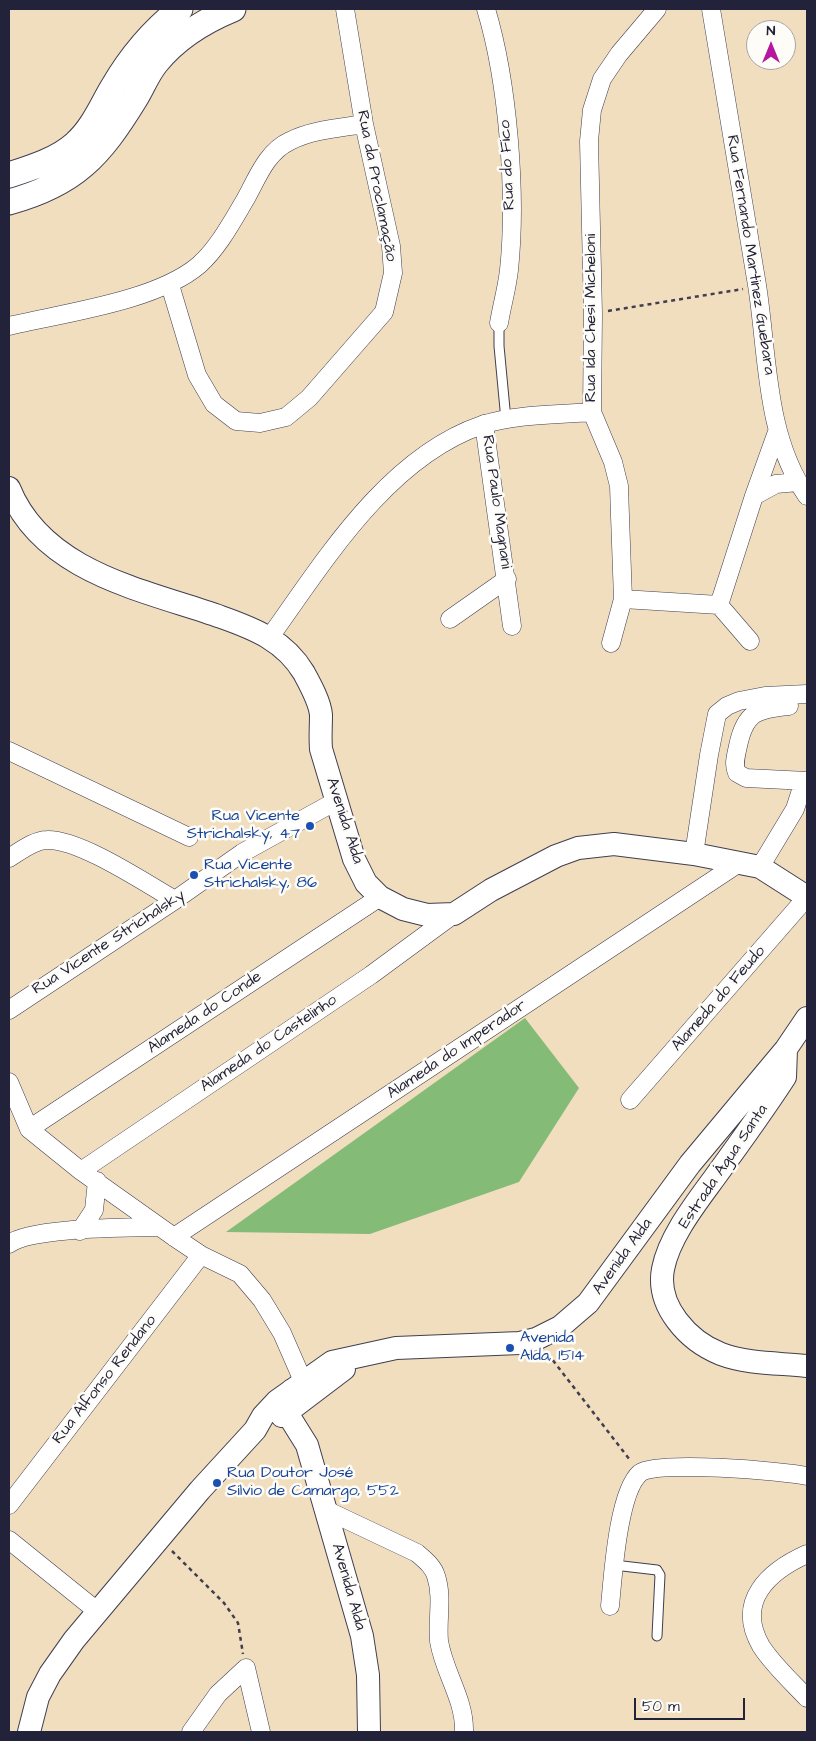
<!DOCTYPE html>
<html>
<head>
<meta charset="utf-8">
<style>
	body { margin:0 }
	#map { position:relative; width:816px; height:1741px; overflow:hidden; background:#f1debe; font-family:"Architects Daughter",sans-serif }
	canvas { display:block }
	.frame { position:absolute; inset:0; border:10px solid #22223b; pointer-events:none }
	.north { position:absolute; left:746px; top:20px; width:50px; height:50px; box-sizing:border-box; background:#fdfcf7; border:1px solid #a5a5ac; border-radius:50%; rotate:0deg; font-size:14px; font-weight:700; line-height:20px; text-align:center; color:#22223b }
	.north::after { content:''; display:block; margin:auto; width:18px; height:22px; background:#b5179e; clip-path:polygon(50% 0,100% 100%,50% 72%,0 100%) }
	.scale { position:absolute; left:634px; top:1698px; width:111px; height:22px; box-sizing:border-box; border:2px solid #22223b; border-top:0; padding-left:6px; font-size:15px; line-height:18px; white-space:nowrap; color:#22223b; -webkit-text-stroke:4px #fdfcf7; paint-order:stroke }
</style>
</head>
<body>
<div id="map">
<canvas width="816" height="1741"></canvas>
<div class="frame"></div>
<div class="north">N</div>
<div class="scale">50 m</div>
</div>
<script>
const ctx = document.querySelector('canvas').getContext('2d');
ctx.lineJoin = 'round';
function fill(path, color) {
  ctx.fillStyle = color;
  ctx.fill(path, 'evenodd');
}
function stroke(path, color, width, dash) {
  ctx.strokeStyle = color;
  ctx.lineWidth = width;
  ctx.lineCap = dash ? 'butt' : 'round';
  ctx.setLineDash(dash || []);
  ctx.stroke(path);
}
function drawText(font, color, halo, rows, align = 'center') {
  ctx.font = font + ' "Architects Daughter",sans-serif';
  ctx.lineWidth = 5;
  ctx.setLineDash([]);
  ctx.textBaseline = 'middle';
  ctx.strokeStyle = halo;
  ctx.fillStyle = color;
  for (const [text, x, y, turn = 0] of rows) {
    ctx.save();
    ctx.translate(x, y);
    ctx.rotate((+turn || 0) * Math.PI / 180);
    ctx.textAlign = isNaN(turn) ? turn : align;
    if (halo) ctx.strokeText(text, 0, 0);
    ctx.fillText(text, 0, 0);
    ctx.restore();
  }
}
fill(new Path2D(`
	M525 1018 579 1088 519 1182 370 1234 226 1232Z`), '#84bb77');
const service = new Path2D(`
	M499 323V346L506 420
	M614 1565 657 1570 660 1575 657 1636`);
const minor = new Path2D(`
	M486 9C508 82 517 194 509 270 507 288 502 305 499 323
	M711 9C726 101 742 193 757 285 768 355 765 436 807 496
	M170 285 197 375 214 404 236 421 260 423 286 417 309 398 384 312 393 273 391 246 364 124 345 9
	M9 326C64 313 157 301 199 265 218 248 232 222 245 200 257 179 266 152 290 141 312 130 339 128 364 124
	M484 424 512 626
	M754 496 776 484 798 482
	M623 599 719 605 750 641
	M719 605 754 496 777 432
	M450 619 507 579
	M270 637C325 560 388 457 482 425 516 414 557 415 592 412
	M611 643 623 599 620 516 619 486 613 462 592 412 593 314 589 141 592 110 602 79 619 54 657 9
	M789 706C757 709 745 712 738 746 736 756 733 764 737 773L746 778 807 781
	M9 751 189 837
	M694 854 709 755 717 714 727 706 739 701 765 696 807 694
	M9 858C19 852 34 840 47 840 80 839 145 883 175 900
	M760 867 795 809 804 781
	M9 1010 175 900 242 853 338 800
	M9 1082 29 1129 81 1171 174 1237 201 1255 240 1274 262 1300 282 1333 303 1381
	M630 1100 807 897
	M29 1129 380 897
	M81 1171 371 975 454 914
	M80 1231 94 1210 97 1181
	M174 1237 739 863
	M9 1244C31 1227 128 1228 160 1227
	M9 1505 201 1255
	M324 1509 417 1553C425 1560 433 1566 436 1576 443 1597 437 1619 439 1641 444 1673 465 1699 464 1732
	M9 1540 97 1611
	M807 1554C769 1571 735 1601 761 1646 773 1665 792 1682 807 1698
	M610 1606C613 1576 618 1492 640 1473 656 1460 783 1471 807 1476
	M246 1668 261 1732
	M191 1732 218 1694 246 1668`);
const tertiary = new Path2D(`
	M9 488C43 573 145 590 221 617 255 629 285 641 304 673 310 684 320 702 321 715 321 727 320 737 321 749L354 859 366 883 380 897 403 909 427 915 454 914 491 890 556 856 578 848 614 844 694 854 760 867 807 897
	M786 1049 785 1077C763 1111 739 1144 715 1177 696 1203 669 1237 663 1269 656 1306 688 1341 721 1354 747 1364 780 1363 807 1366
	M292 1390 287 1413 307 1445 362 1636 368 1675 369 1732
	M282 1416 344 1369
	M29 1732 38 1697 50 1674 74 1640 200 1490 255 1430 263 1416 277 1401 332 1362 396 1348 520 1343 536 1339 560 1327 588 1303 690 1164 786 1049 807 1018`);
const secondary = new Path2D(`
	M9 175C31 168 57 160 75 144 93 128 101 107 113 87 131 56 152 31 180 9
	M9 202C75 184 100 156 135 99 142 88 147 74 156 63 176 38 204 21 233 9`);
stroke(service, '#413e4f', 11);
stroke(minor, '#413e4f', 19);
stroke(tertiary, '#413e4f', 24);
stroke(secondary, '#413e4f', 27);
stroke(new Path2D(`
	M608 311 743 289
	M548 1354 630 1460
	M172 1551 224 1603 238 1623 243 1654`), '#413e4f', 2.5, [4, 4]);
stroke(service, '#fff', 9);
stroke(minor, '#fff', 18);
stroke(tertiary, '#fff', 22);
stroke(secondary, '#fff', 25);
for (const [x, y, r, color] of [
	[310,826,5,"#1a4fb4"],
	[194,875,5,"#1a4fb4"],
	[510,1348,5,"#1a4fb4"],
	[217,1483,5,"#1a4fb4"]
]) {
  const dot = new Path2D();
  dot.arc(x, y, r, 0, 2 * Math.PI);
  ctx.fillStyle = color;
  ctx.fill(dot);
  stroke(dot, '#fdfcf7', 2);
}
drawText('16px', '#22223b', '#fdfcf7', [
	["Rua do Fico",508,165,-93],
	["Rua da Proclamação",376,186,79],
	["Rua Fernando Martinez Guebara",750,255,81],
	["Rua Ida Chesi Micheloni",592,318,-90],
	["Rua Paulo Magnani",496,502,82],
	["Avenida Alda",344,821,72],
	["Rua Vicente Strichalsky",109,943,-33],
	["Alameda do Feudo",719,999,-49],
	["Alameda do Conde",205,1013,-34],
	["Alameda do Castelinho",269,1044,-34],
	["Alameda do Imperador",457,1050,-34],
	["Estrada Água Santa",724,1167,-56],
	["Avenida Alda",623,1257,-54],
	["Rua Alfonso Rendano",105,1380,-52],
	["Avenida Alda",348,1587,74]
]);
drawText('16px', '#164399', '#fdfcf7', [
	["Rua Vicente",300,817,"right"],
	["Strichalsky, 47",300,835,"right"],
	["Rua Vicente",204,866],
	["Strichalsky, 86",204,884],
	["Avenida",520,1339],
	["Alda, 1514",520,1357],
	["Rua Doutor José",227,1474],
	["Sílvio de Camargo, 552",227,1492]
], 'left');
</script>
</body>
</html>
